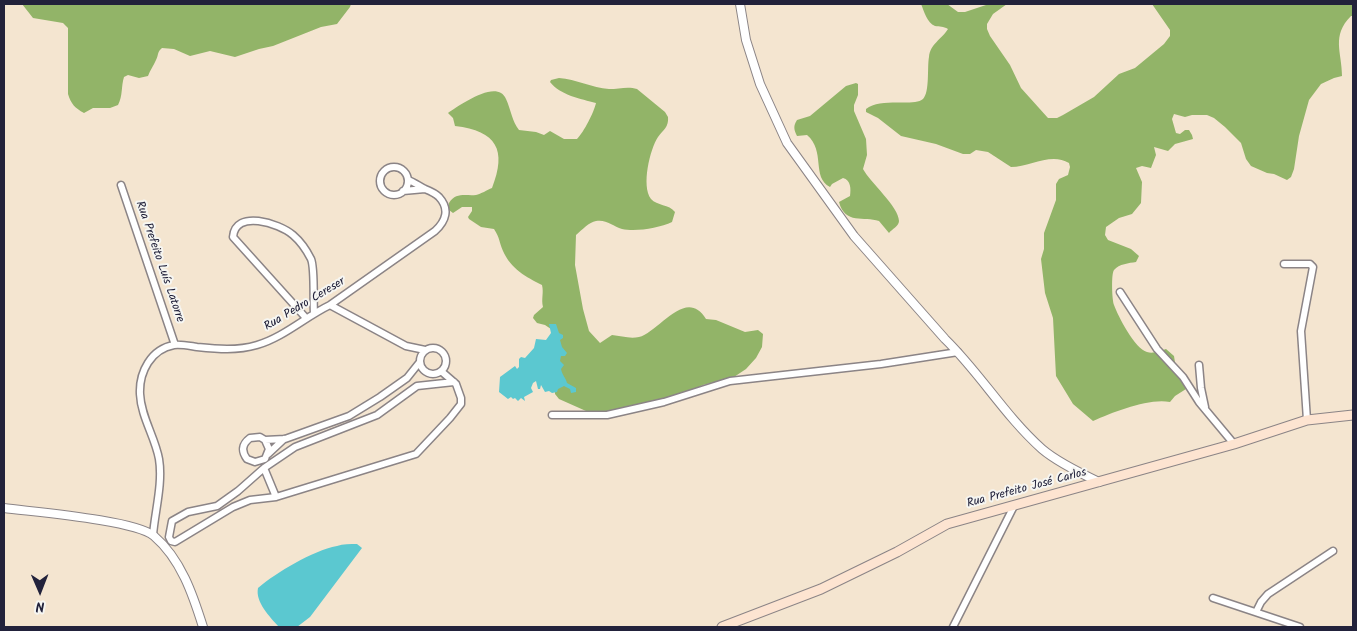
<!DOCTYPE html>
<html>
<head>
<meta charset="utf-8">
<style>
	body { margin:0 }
	#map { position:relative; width:1357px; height:631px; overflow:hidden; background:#f4e5d0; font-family:Kalam,sans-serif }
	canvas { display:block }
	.frame { position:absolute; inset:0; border:5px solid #22223b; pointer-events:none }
	.north { position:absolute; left:15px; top:566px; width:50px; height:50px; -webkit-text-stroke:4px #f6f6f2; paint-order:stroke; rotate:179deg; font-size:14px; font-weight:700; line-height:20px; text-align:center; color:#22223b }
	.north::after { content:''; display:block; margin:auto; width:18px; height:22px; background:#22223b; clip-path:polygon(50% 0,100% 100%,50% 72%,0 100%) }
</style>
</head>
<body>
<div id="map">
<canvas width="1357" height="631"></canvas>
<div class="frame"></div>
<div class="north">N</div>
</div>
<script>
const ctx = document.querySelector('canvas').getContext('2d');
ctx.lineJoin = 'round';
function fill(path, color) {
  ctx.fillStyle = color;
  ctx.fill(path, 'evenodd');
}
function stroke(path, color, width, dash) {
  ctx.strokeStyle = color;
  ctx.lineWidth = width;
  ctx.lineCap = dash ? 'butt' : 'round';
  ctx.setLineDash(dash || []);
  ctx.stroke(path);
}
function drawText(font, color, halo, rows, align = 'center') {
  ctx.font = font + ' Kalam,sans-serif';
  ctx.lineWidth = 4;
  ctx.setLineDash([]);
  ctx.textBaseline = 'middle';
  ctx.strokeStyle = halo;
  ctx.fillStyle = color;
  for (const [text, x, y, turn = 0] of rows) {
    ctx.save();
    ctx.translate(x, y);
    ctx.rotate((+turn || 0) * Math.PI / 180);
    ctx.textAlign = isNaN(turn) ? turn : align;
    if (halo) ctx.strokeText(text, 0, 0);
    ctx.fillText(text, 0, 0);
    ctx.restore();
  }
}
fill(new Path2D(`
	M22 4H351L350 7 337 24 321 27 273 46 259 49 235 57 210 51 190 56 174 49 162 48C157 52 159 54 156 60 154 65 150 70 148 76L139 78 128 75 124 77C121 86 123 96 118 105L110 108H93L84 113C75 108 71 104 68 94V28L63 23 33 18Z
	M921 4H947L958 12H965L989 4H1007L993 14 987 24V29L990 36 1010 65 1021 88 1048 118H1057L1063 115 1094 97 1119 74 1135 68 1164 44 1170 36V30L1152 4H1353V16H1351C1331 36 1342 52 1342 76L1334 78 1321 84 1309 100 1299 136 1294 169 1291 177 1287 180 1274 174 1267 173 1251 166 1246 159 1241 143 1225 127 1214 118 1207 115H1192L1185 117 1174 114 1172 119 1176 133 1180 134 1185 130H1189L1192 135 1193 139 1175 144 1168 151 1154 147 1156 155 1151 168 1142 166 1136 168 1142 182 1141 203 1132 214 1119 218 1106 227 1105 235 1108 240 1131 249 1139 256 1136 262C1129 263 1119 264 1114 270 1111 274 1112 300 1114 305 1118 316 1135 349 1147 352 1153 354 1160 351 1166 349L1174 356 1176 369 1186 389 1175 396 1170 402C1148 398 1114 412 1093 421L1073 404 1056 376 1053 318 1045 293 1041 259 1044 249V233L1056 200V184L1059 179 1068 175 1070 167 1069 163C1051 152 1030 167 1011 167L988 152 976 150 970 154H963L936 144 901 136 878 118 866 112V109C881 97 914 107 923 99 930 92 927 67 929 57 930 44 942 39 948 29 943 26 940 27 935 26 927 23 924 11 921 4Z
	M559 78C576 79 592 88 609 89 619 89 628 86 637 89L665 112 668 117C669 127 663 130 658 137 650 149 641 186 651 199 657 206 669 204 675 212L672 222C659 228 636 232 622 229 613 226 606 219 596 221 589 222 582 230 576 235L575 265 583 309 589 331 600 343 612 335C621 336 630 339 639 337 659 332 686 286 706 319L716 320 745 332 758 330 763 334 762 347 756 358 746 369 734 377 703 385 678 397 595 415 559 399 555 394 554 331 545 325 537 323 533 318 534 315 543 307C541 299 544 293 542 285 526 277 511 269 503 251 499 242 500 238 494 229L481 227 469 219 468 217 472 211V207H462L453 213 449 210V203C456 192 465 196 476 195 481 194 487 190 492 188 507 150 497 131 455 126L453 118 448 113C459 106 497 78 506 99 511 110 512 121 519 130L536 132 544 135 550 131 564 139H577C584 132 594 112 596 103 581 99 560 95 550 82L551 80Z
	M856 83 858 84V95L854 105V111L866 139 867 155 863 169C870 182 899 207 899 221 899 226 892 229 889 233L879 221C864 216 845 225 839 202L850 196C851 189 851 180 843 178L832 184 830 187C811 177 826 151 807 135L797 136C794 130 793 126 797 120L810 116 846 86Z`), '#92b468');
fill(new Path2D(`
	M549 324H556L559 333 563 335V338L560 340 562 347 567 353 565 356H561L560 361 564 365 561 369C562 375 566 378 567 383L576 388V392L571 393 570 389 564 386 558 389 557 392 552 393 549 391 545 392 541 385 540 389H538L536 381 533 383 531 388 533 392 524 397 525 401 521 398 518 401 515 398 513 399 511 397 508 399 499 392 500 377 515 366 517 369 519 367V359L521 357 525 358 534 348 536 339 546 340 551 333Z
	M357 544 362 548 310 617 297 627H279C270 617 255 602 258 588 277 572 312 551 337 546 343 544 350 544 357 544Z`), '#5bc8d0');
const minor = new Path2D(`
	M380 181a14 14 0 1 1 28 0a14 14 0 1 1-28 0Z
	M121 185 175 345
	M403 191 425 189
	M1284 264H1310L1313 267 1301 331 1307 420
	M1120 292 1157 349 1183 377 1199 402 1234 444
	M330 305 406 346 425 350
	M306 318 233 237C235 209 279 223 293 235 300 241 307 251 311 259 315 268 313 301 314 313
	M420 361a13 13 0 1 1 26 0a13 13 0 1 1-26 0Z
	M1199 365 1201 388 1205 407
	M441 371 456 384 461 398V404L450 418 416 454 276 497 250 500 233 507 175 542 171 541 169 537 172 521 188 512 217 506 238 491 264 468 295 447 377 415 417 386 454 382
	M552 415H607L664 402 730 381 881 364 958 352
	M265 440 269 449 265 459 255 462 247 459C241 451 242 444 250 438L260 437 265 440 285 439 349 416 380 397 407 378 419 363
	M268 454 284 439
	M264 468 276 497
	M153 535C155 511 163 483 159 459 155 437 141 417 140 394 139 372 151 349 174 345 181 344 190 346 197 347 217 349 237 351 257 345 284 337 305 317 330 305L435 231C446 221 450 209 439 197 435 193 430 191 425 189 419 186 414 182 408 180
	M1213 598 1300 627
	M1256 612 1261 602 1268 594 1333 551
	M953 627 1014 506`);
const tertiary = new Path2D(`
	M740 4 746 40 760 84 787 143 854 236 945 339C980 373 1005 416 1042 449 1056 461 1082 474 1099 482
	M4 508C34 512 135 520 154 536 181 559 193 595 203 627`);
const secondary = new Path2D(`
	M722 627 821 589 897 552 947 524 1234 444 1307 420 1353 415`);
stroke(minor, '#8b8486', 9);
stroke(tertiary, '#8b8486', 10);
stroke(secondary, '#8b8486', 11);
stroke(minor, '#fff', 6);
stroke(tertiary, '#fff', 8);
stroke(secondary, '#fde4d1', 9);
drawText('12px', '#22223b', '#f6f6f2', [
	["Rua Prefeito Luís Latorre",159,262,71],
	["Rua Pedro Cereser",305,305,-31],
	["Rua Prefeito José Carlos",1027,489,-15]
]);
</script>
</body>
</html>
